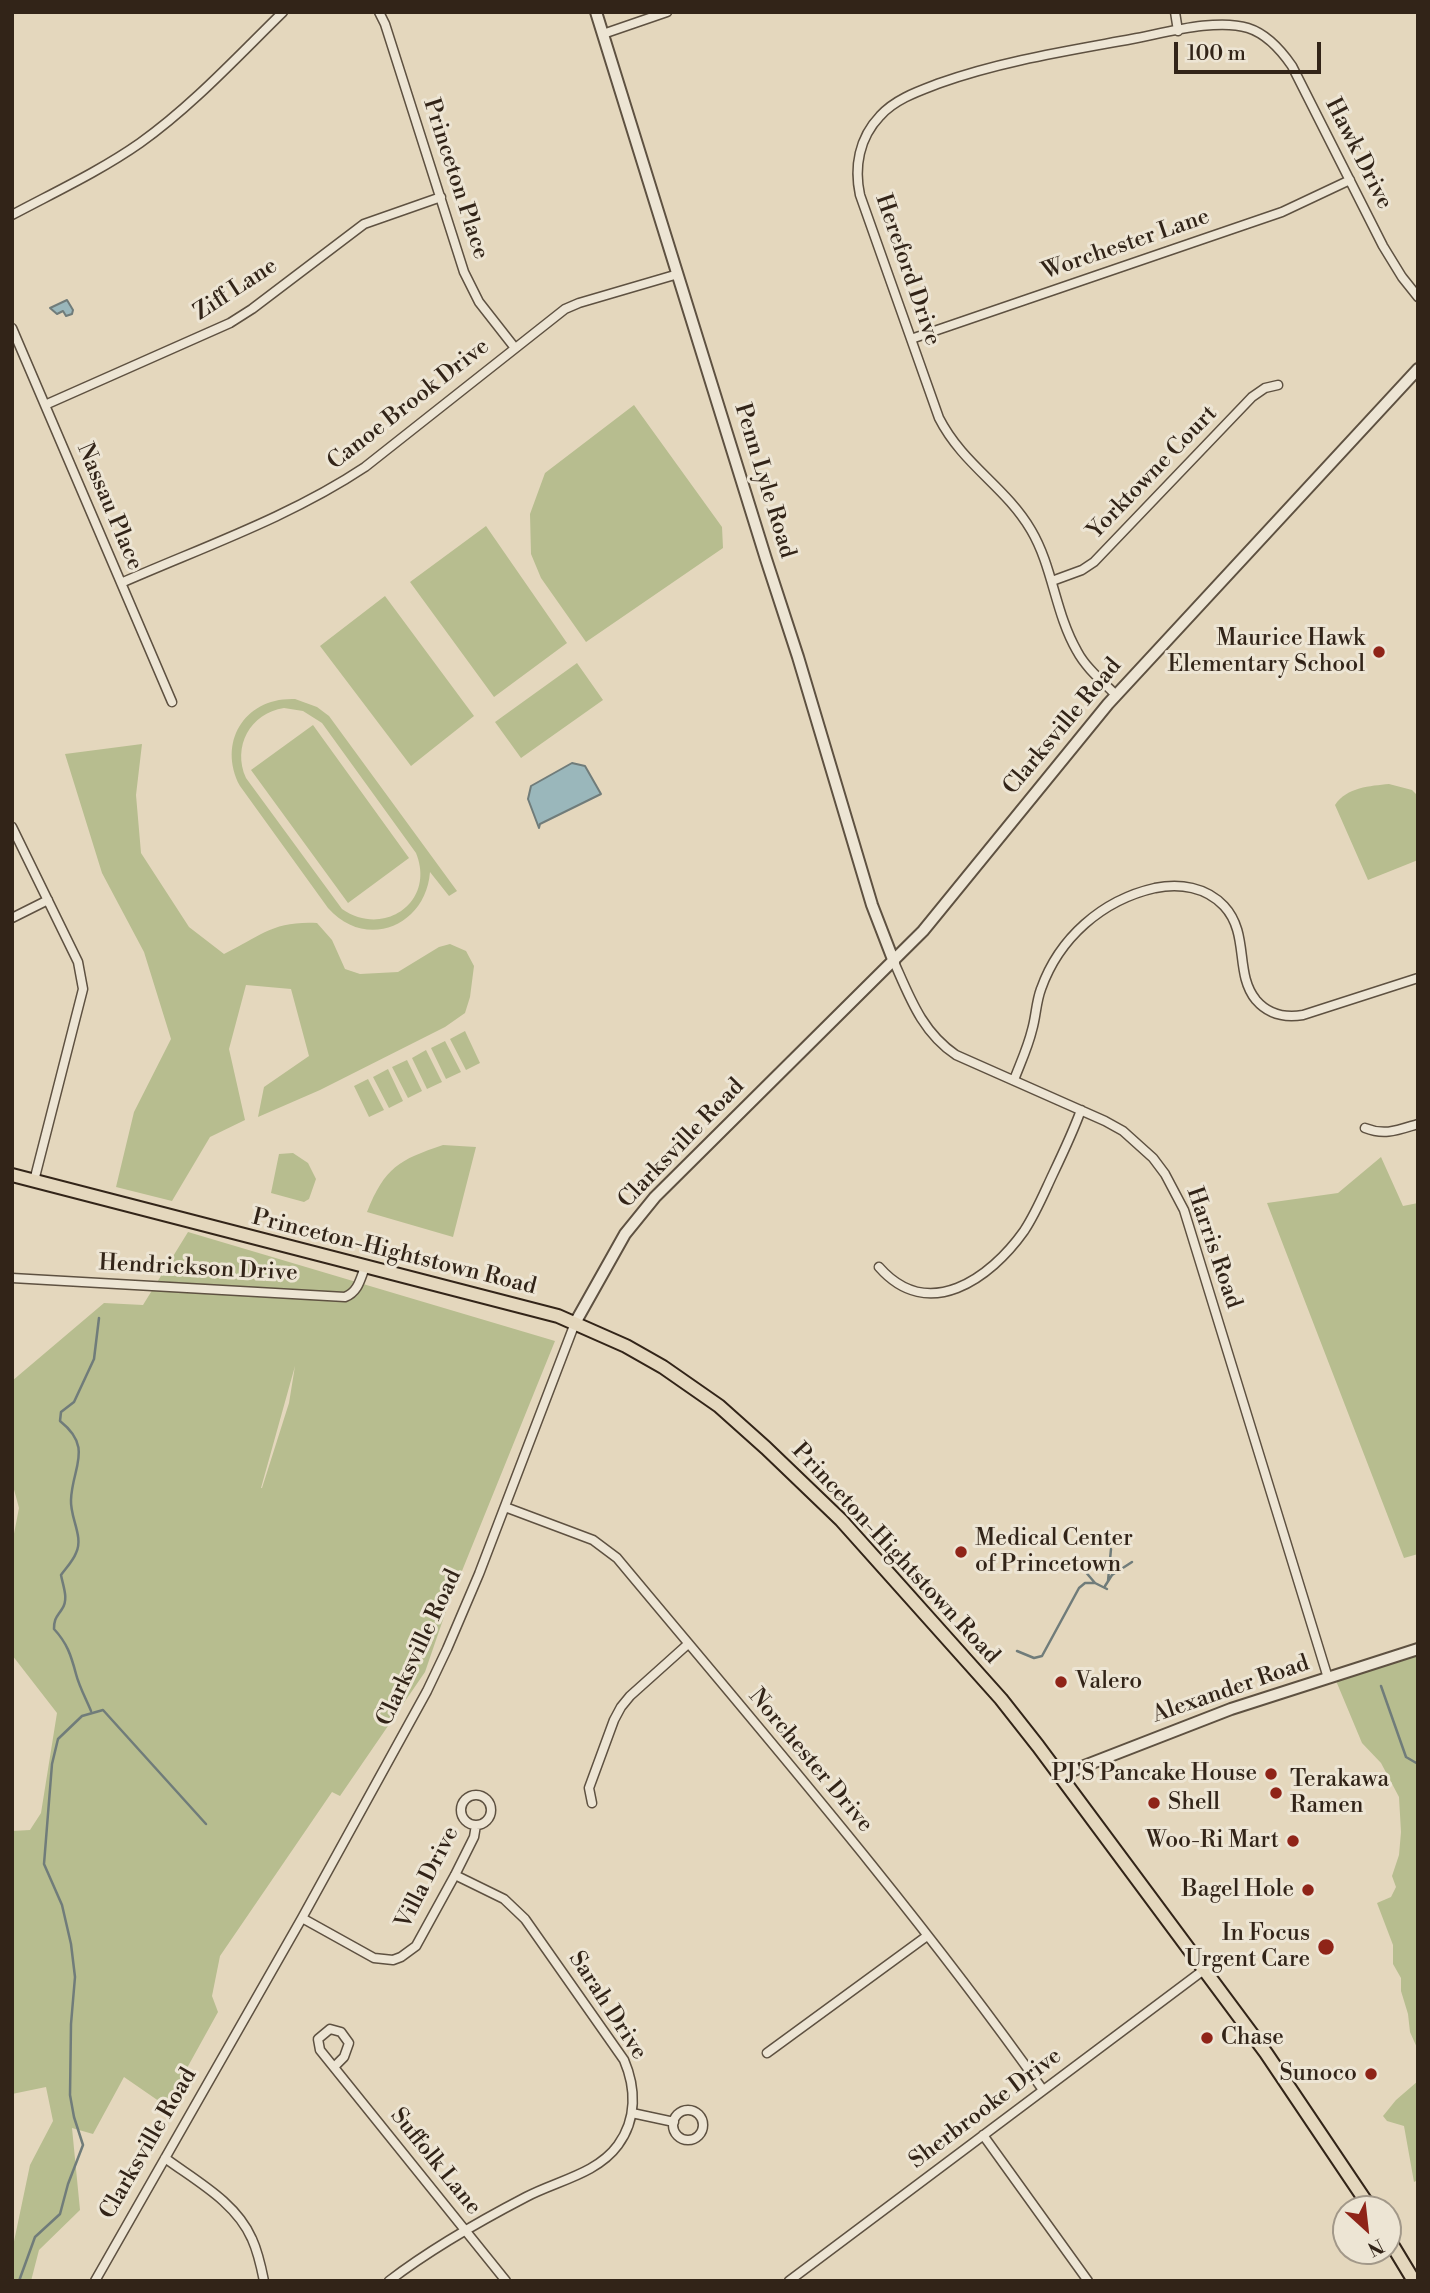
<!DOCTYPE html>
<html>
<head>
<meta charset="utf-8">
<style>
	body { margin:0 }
	#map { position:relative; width:1430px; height:2293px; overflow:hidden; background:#e4d7bd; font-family:"Libre Bodoni",serif }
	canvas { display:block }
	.frame { position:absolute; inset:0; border:14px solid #322418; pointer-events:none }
	.north { position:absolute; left:1332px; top:2195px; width:70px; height:70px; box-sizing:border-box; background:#ede5d4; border:2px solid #a29889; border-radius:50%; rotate:153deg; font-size:19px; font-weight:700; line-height:28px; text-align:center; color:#322418 }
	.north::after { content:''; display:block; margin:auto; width:24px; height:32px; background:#8f2418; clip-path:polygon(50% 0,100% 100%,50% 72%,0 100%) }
	.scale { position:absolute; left:1174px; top:42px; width:147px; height:32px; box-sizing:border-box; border:4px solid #322418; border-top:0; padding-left:9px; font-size:21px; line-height:24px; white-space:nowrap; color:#322418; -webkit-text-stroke:5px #ede5d4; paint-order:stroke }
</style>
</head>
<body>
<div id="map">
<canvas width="1430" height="2293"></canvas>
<div class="frame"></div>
<div class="north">N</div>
<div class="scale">100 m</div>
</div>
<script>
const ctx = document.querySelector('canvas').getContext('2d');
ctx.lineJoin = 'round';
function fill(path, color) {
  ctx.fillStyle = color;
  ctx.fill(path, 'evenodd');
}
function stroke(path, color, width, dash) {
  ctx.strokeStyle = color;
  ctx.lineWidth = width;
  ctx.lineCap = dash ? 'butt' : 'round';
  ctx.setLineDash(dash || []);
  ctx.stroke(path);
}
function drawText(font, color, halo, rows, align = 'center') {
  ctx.font = font + ' "Libre Bodoni",serif';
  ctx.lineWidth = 6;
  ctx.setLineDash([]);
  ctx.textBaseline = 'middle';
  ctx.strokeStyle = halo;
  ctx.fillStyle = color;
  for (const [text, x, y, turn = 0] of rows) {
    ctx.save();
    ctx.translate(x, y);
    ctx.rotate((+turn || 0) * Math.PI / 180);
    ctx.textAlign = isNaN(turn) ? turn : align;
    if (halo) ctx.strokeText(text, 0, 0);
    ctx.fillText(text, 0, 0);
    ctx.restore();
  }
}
fill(new Path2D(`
	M634 405 722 527 723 548 586 642 541 578 531 554 530 514 545 473Z
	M486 526 567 643 494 697 410 582Z
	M385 596 474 716 411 766 320 646Z
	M577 663 603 700 521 758 495 722Z
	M295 699 317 707 329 716 457 891 449 896 430 872C426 926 366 951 328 908L240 786C217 742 245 697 295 699ZM284 708 303 711 322 723 416 853C436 902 384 938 342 909L246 778C232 747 250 713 284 708Z
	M313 725 409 858 348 903 251 770Z
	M142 744 136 795 141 853 189 927 224 954C261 936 272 921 317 923L332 940 345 969 360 974 398 972 439 947 450 944 466 951 474 966 470 997 465 1013 445 1027 320 1090 258 1117 264 1087 309 1056 291 989 246 985 229 1049 245 1120 210 1137 172 1201 116 1187 134 1112 171 1039 144 952 102 873 65 754Z
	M1389 784 1412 790 1418 796V860L1368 880 1335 805C1347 787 1370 786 1389 784Z
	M465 1031 480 1063 466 1070 450 1039Z
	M445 1041 461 1072 446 1079 431 1048Z
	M426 1050 442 1082 427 1089 412 1058Z
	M407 1060 422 1091 408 1098 392 1067Z
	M388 1069 403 1101 389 1108 373 1077Z
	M368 1079 384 1110 369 1117 354 1086Z
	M443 1145 476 1147 453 1237 367 1212C385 1167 399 1160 443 1145Z
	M293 1153 308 1163 316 1179 309 1199 304 1202 271 1193 279 1154Z
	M1381 1157 1403 1206 1418 1203V1554L1404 1558 1267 1203 1338 1193Z
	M188 1232 555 1341 447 1608 425 1672 340 1796 332 1792 220 1956 212 1996 218 2012 166 2106 124 2077 93 2134 72 2128 80 2210 39 2250 31 2281H12V2251L30 2165 53 2121 46 2087 12 2094V1831L30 1830 41 1813 57 1713 12 1655V1544L19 1508 12 1482V1381L104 1303 143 1305ZM295 1366 289 1403 262 1488H261Z
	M1418 1649V2050L1410 2032 1408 2014 1401 1991V1978L1393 1964V1945L1377 1903 1391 1897 1396 1887 1392 1876 1399 1855 1401 1832 1399 1797 1381 1763 1362 1743 1334 1676Z
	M1418 2081V2180L1414 2182 1404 2126 1387 2121 1383 2116 1396 2100Z`), '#b7bd8f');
const water = new Path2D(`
	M67 300 73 310 72 314 66 316 63 311 57 314 50 308Z
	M572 763 585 766 601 794 540 824 539 828 528 799 531 786Z`);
fill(water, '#9ab7bb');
stroke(water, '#707c7a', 2);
stroke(new Path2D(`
	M1078 1563 1095 1583 1107 1589
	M1108 1581 1111 1549
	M1105 1586 1112 1575 1132 1562
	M1017 1651 1034 1658 1042 1656 1079 1588 1085 1583H1095
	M1381 1686 1406 1757 1418 1764
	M91 1711C86 1699 79 1686 76 1674 71 1655 67 1643 54 1629 54 1618 57 1617 62 1609 69 1599 63 1586 61 1575 66 1568 73 1561 76 1553 84 1537 70 1518 71 1500 72 1467 94 1448 60 1421L61 1412 74 1402 94 1359 99 1318
	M19 2281 35 2237 60 2214 68 2184 83 2145 74 2117 70 2095 71 2024 75 1977 71 1944 62 1905 44 1864 52 1764 58 1739 82 1716 103 1710 206 1824`), '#707c7a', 2.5);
const minor = new Path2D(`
	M379 12 385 24 464 272 479 302 515 348
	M1175 12 1178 31
	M603 34 667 12
	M12 215C55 192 100 171 140 143 192 106 237 57 283 12
	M12 328 172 702
	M911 339 1282 212 1350 180
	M45 405 230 323 252 309 364 224 441 197
	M1052 581 1082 570 1094 562 1252 397 1265 388 1278 385
	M121 583C203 547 290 517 365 467L565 309 579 303 678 274
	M1116 695C1102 681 1086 668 1077 651 1055 613 1053 567 1031 530 1005 486 963 465 939 418L860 195C854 167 859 138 880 116 895 99 919 91 940 83 1002 61 1067 51 1132 39 1165 33 1216 18 1248 28 1267 34 1281 50 1292 66L1383 246 1402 277 1418 297
	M12 827 78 962 83 989 34 1181
	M12 918 48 900
	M894 962C910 998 922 1032 956 1055L1105 1121 1123 1131 1153 1158 1165 1174 1184 1210 1328 1678
	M1014 1080C1020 1064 1028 1047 1032 1030 1036 1017 1036 1002 1041 989 1059 938 1102 900 1155 888 1180 883 1206 887 1224 906 1250 934 1234 973 1256 1000 1268 1014 1285 1018 1303 1015L1418 978
	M1365 1128C1385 1136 1398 1130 1418 1124
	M879 1267C928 1323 990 1279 1024 1231 1036 1213 1044 1193 1053 1174 1063 1153 1073 1132 1081 1110
	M12 1278 345 1297C358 1292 360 1280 365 1267
	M505 1507 593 1540 617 1558C762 1732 912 1905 1043 2090
	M461 1810a15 15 0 1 1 30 0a15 15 0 1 1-30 0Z
	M592 1803 589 1788 614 1720 621 1707 630 1696 688 1644
	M302 1918 374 1958 393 1960 401 1957 416 1946 455 1875 474 1837 476 1825
	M767 2053 927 1936
	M334 2067 344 2057 349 2043 341 2032 330 2029 318 2039 320 2050 506 2281
	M673 2125a15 15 0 1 1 30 0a15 15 0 1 1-30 0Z
	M632 2113 674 2122
	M983 2135 1088 2281
	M165 2158C196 2181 236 2202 252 2239 258 2252 261 2266 264 2281
	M95 2281 302 1918 427 1691 447 1649 479 1574 575 1323
	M389 2281C432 2248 478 2222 526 2197 556 2181 597 2174 618 2145 637 2119 636 2088 624 2060L525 1919 504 1899 455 1875
	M789 2281 1205 1969`);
const tertiary = new Path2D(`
	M596 12 766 559 798 657 872 905 894 962
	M575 1323 625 1234 655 1197 923 931 1108 704 1418 369
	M1061 1775 1231 1709 1418 1649`);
const primary = new Path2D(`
	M12 1175 558 1316 626 1346 663 1367 719 1406 766 1448 841 1520 1001 1699 1038 1746 1266 2053 1371 2209
	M1388 2238 1414 2281`);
stroke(minor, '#5e5141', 11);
stroke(tertiary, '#5e5141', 14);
stroke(primary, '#322418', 16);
stroke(minor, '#ede5d4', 8);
stroke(tertiary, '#ede5d4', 10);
stroke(primary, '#e4d7bd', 12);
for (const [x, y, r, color] of [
	[1379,652,7,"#8f2418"],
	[961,1552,7,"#8f2418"],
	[1061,1682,7,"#8f2418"],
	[1271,1774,7,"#8f2418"],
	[1276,1793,7,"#8f2418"],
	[1154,1803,7,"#8f2418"],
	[1293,1841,7,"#8f2418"],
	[1308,1890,7,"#8f2418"],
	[1326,1947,9,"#8f2418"],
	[1207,2038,7,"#8f2418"],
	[1371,2074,7,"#8f2418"]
]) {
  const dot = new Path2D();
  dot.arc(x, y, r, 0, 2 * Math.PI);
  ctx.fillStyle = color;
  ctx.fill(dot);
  stroke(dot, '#ede5d4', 2.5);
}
drawText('23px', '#322418', '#ede5d4', [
	["Hawk Drive",1358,154,63],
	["Princeton Place",455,179,72],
	["Worchester Lane",1126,245,-19],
	["Hereford Drive",907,270,71],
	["Ziff Lane",236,290,-33],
	["Canoe Brook Drive",409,405,-38],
	["Yorktowne Court",1153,473,-46],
	["Penn Lyle Road",764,481,73],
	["Nassau Place",109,507,67],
	["Clarksville Road",1063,727,-50],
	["Clarksville Road",682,1144,-46],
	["Harris Road",1213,1248,71],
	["Princeton-Hightstown Road",394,1253,14],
	["Hendrickson Drive",198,1269,3],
	["Princeton-Hightstown Road",895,1554,47],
	["Clarksville Road",420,1648,-65],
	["Alexander Road",1231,1690,-19],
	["Norchester Drive",810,1761,50],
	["Villa Drive",428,1878,-63],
	["Sarah Drive",607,2006,57],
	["Sherbrooke Drive",986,2109,-37],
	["Clarksville Road",149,2144,-60],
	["Suffolk Lane",435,2162,51]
]);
drawText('23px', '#322418', '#ede5d4', [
	["Maurice Hawk",1365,639],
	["Elementary School",1365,665],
	["Medical Center",975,1539,"left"],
	["of Princetown",975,1565,"left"],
	["Valero",1075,1682,"left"],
	["PJ'S Pancake House",1257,1774],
	["Terakawa",1290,1780,"left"],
	["Ramen",1290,1806,"left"],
	["Shell",1168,1803,"left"],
	["Woo-Ri Mart",1279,1841],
	["Bagel Hole",1294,1890],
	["In Focus",1310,1934],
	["Urgent Care",1310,1960],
	["Chase",1221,2038,"left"],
	["Sunoco",1357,2074]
], 'right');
</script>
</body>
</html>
